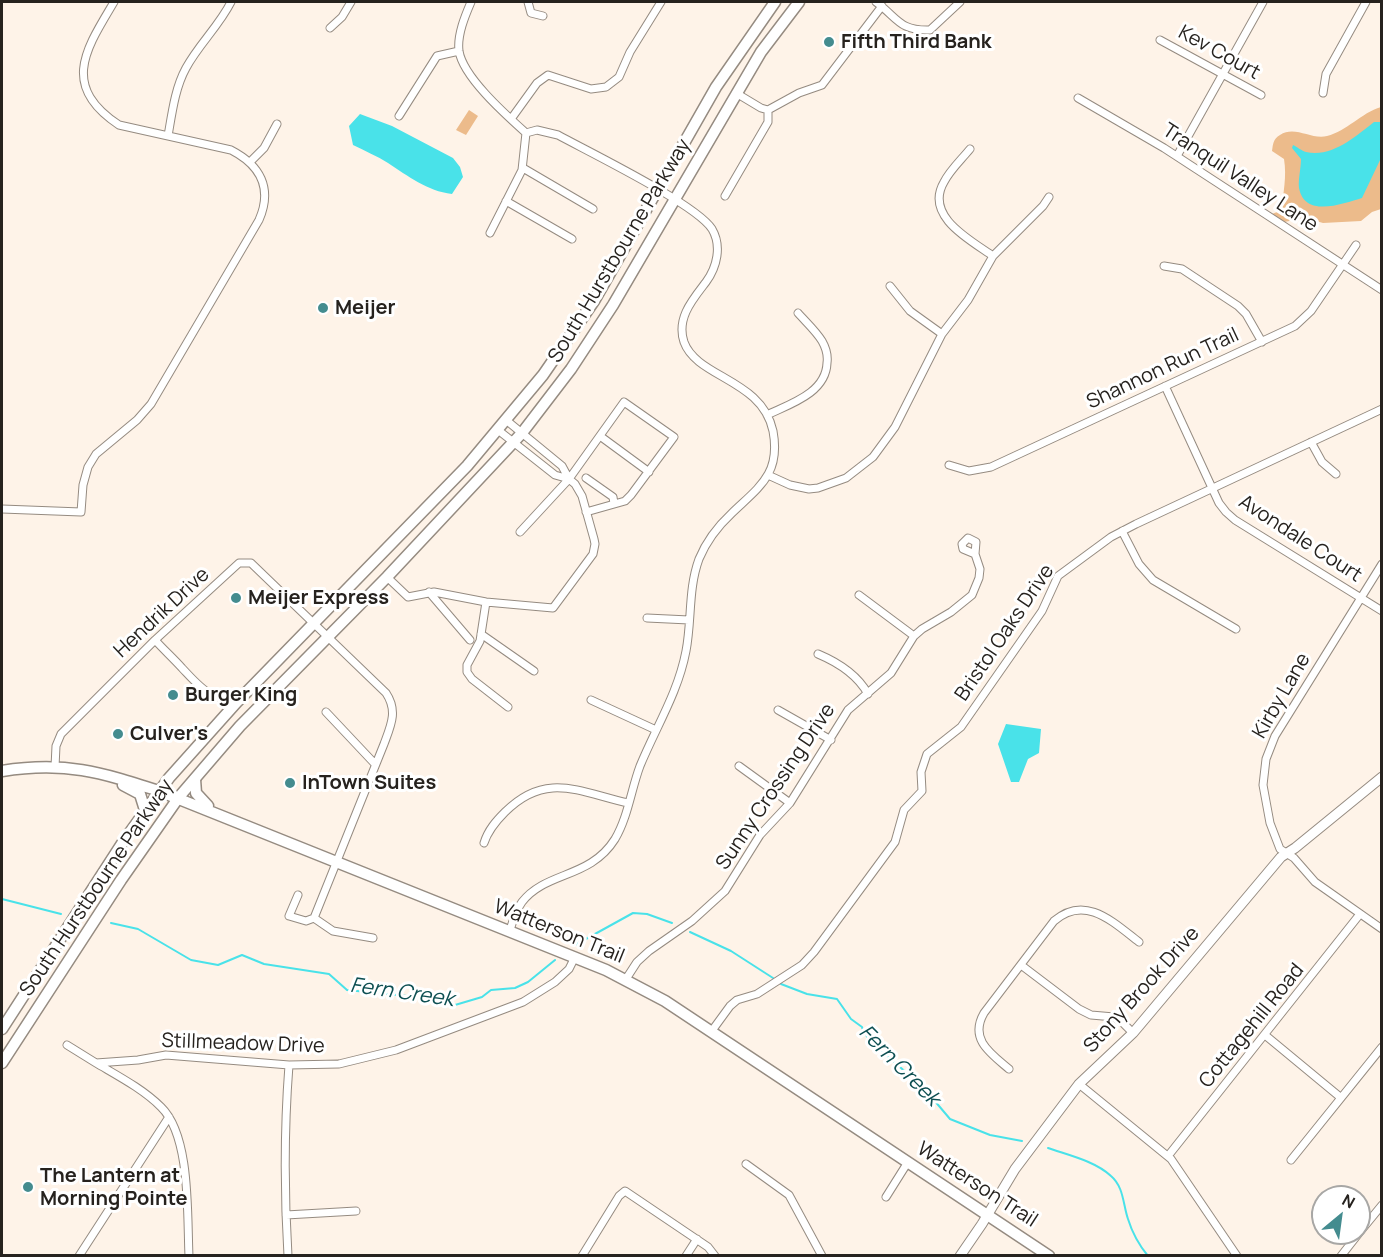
<!DOCTYPE html>
<html>
<head>
<meta charset="utf-8">
<style>
	body { margin:0 }
	#map { position:relative; width:1383px; height:1257px; overflow:hidden; background:#fef3e8; font-family:Manrope,sans-serif }
	canvas { display:block }
	.frame { position:absolute; inset:0; border:3px solid #26221e; pointer-events:none }
	.north { position:absolute; left:1311px; top:1185px; width:60px; height:60px; box-sizing:border-box; background:#fff; border:2px solid #a8a7a5; border-radius:50%; rotate:29deg; font-size:16px; font-weight:700; line-height:24px; text-align:center; color:#26221e }
	.north::after { content:''; display:block; margin:auto; width:21px; height:27px; background:#448c8f; clip-path:polygon(50% 0,100% 100%,50% 72%,0 100%) }
</style>
</head>
<body>
<div id="map">
<canvas width="1383" height="1257"></canvas>
<div class="frame"></div>
<div class="north">N</div>
</div>
<script>
const ctx = document.querySelector('canvas').getContext('2d');
ctx.lineJoin = 'round';
function fill(path, color) {
  ctx.fillStyle = color;
  ctx.fill(path, 'evenodd');
}
function stroke(path, color, width, dash) {
  ctx.strokeStyle = color;
  ctx.lineWidth = width;
  ctx.lineCap = dash ? 'butt' : 'round';
  ctx.setLineDash(dash || []);
  ctx.stroke(path);
}
function drawText(font, color, halo, rows, align = 'center') {
  ctx.font = font + ' Manrope,sans-serif';
  ctx.lineWidth = 6;
  ctx.setLineDash([]);
  ctx.textBaseline = 'middle';
  ctx.strokeStyle = halo;
  ctx.fillStyle = color;
  for (const [text, x, y, turn = 0] of rows) {
    ctx.save();
    ctx.translate(x, y);
    ctx.rotate((+turn || 0) * Math.PI / 180);
    ctx.textAlign = isNaN(turn) ? turn : align;
    if (halo) ctx.strokeText(text, 0, 0);
    ctx.fillText(text, 0, 0);
    ctx.restore();
  }
}
fill(new Path2D(`
	M1381 107V209L1372 212 1361 221 1323 223 1306 218 1284 222 1272 214 1282 210C1283 191 1287 178 1284 159L1272 151C1273 144 1273 139 1280 135 1295 125 1311 140 1327 136 1347 131 1361 113 1381 107Z
	M469 110 478 116 466 135 456 130Z`), '#ecbb8b');
fill(new Path2D(`
	M360 114 392 126 453 158 460 167 463 177 452 194C427 191 408 176 388 163 377 156 365 151 353 145L349 126Z
	M1374 122H1381V158L1362 198C1344 203 1305 219 1299 188 1298 180 1301 168 1301 159L1292 148 1293 145C1297 147 1302 151 1306 152 1332 158 1356 136 1374 122Z
	M1006 724 1041 729 1039 753 1028 759 1019 782H1011L998 744Z`), '#49e2e9');
stroke(new Path2D(`
	M2 899 61 914
	M111 923 138 929 191 960 218 965 242 955 264 964 329 974 347 990 437 999 455 1005 482 997 491 990 515 988 528 982 555 960
	M690 932 731 951 773 978
	M575 945 633 913 647 914 672 923
	M781 984 807 994 837 999 851 1019 862 1027 863 1031 871 1042 923 1087 950 1119 990 1135 1022 1141
	M1048 1148C1068 1155 1095 1161 1111 1176 1124 1187 1123 1205 1128 1219 1132 1232 1139 1245 1148 1256`), '#49e2e9', 2);
const minor = new Path2D(`
	M471 2C465 16 457 35 459 51 463 77 506 115 526 133L537 130 558 135C589 152 696 204 712 229 722 246 717 267 706 282 693 299 676 318 684 342 697 378 762 379 773 431 781 474 759 487 732 513 718 526 706 542 699 559 688 589 692 620 686 651 678 693 656 727 640 766 631 790 628 817 615 839 590 879 546 871 522 902 516 910 513 920 510 930
	M528 2 531 13 543 16
	M876 2C898 18 899 31 930 30L960 2
	M330 28 342 17 351 2
	M1160 40 1261 95
	M736 93 761 108 768 110 799 93 822 85 882 6
	M1323 93 1326 74 1366 2
	M1078 98 1164 148 1382 290
	M399 116 437 56 459 51
	M511 119 537 83 548 75 591 89 606 87 619 77 630 52 661 2
	M168 136C172 113 175 88 186 68 199 44 219 26 231 2
	M970 149C961 160 950 170 944 182 924 216 970 240 993 256
	M1177 156 1263 2
	M250 162 264 148 277 124
	M523 168 593 209
	M725 196 768 122V110
	M506 201 572 239
	M490 233 522 170 526 133
	M1164 266 1182 269 1238 306 1246 314 1262 342
	M890 286 910 311 942 334
	M1165 386 1219 503 1226 512 1235 520 1382 611
	M767 415C790 404 826 393 827 363 828 356 826 348 822 341 816 331 806 322 798 313
	M498 430 555 475 569 479
	M600 436 649 472
	M1311 442 1322 462 1336 474
	M949 465 969 471 991 467 1295 326 1311 311 1356 245
	M768 475 790 485 809 489 818 488 846 478 873 457 895 427 942 334 968 300 993 256 1043 206 1049 197
	M586 478 613 497 614 504
	M2 509 81 512 83 485 88 467 96 454 137 420 151 404 259 220C273 188 260 165 231 150L119 125C60 86 86 49 114 2
	M1122 531 1139 564 1153 580 1236 629
	M520 532 569 479 624 402 674 437 631 495 625 501 586 512
	M1382 564 1275 736 1266 759 1263 785 1270 823 1280 849 1294 858 1315 882 1382 929
	M387 577 408 597 434 592 486 602 553 608 593 554 595 544 594 539 582 496 575 484 569 479 562 466 506 420
	M429 592 470 640
	M859 595 914 636
	M486 602 480 641 467 665V672L472 679 508 707
	M647 618 689 620
	M481 634 534 671
	M155 640C164 650 173 658 182 668 200 687 215 707 242 693
	M818 654C837 662 857 674 868 694
	M591 700 656 730
	M778 710 831 740
	M326 712 375 764
	M739 766 790 803
	M55 767 56 746 61 734 155 640 239 563H251L386 693C398 711 391 725 384 744L314 918
	M484 843C488 830 496 821 505 812 546 771 579 792 628 803
	M298 895 289 916 306 921 314 918 333 931 373 938
	M1021 965 1079 1009 1091 1015 1114 1017 1122 1022 1133 1033
	M626 979 637 962 649 951 692 921 725 891 760 835 790 803 848 710 891 673 914 636 922 629 951 612 972 595 979 578 980 569 975 554 976 542 968 538 962 544 963 549 975 554
	M711 1032 730 1006 737 1000 757 994 802 965 814 952 895 842 904 810 922 791 921 772 927 754 961 727 1042 611 1058 576 1111 537 1136 524 1382 409
	M1265 1035 1340 1097
	M67 1045 96 1063 138 1060 166 1055 289 1065 339 1064 396 1050 523 1002 555 982 569 969 575 957
	M96 1063C118 1076 143 1089 161 1107 191 1136 187 1215 189 1256
	M1009 1069C990 1053 969 1039 984 1013L1054 921C1085 894 1113 922 1139 942
	M1079 1084 1171 1159 1237 1256
	M1168 1156 1360 914
	M1291 1160 1382 1047
	M746 1164 789 1195 822 1256
	M886 1197 908 1162
	M286 1215 356 1211
	M1359 1233 1382 1205
	M79 1256 169 1117
	M288 1256C284 1190 284 1130 289 1065
	M582 1256 619 1196 625 1191 708 1247 715 1256
	M686 1256 697 1239
	M1341 1256 1359 1233`);
const tertiary = new Path2D(`
	M960 1256 982 1224 1015 1169 1079 1084 1133 1033 1281 857 1295 848 1382 777`);
const secondary = new Path2D(`
	M2 771C65 761 100 772 159 791L606 970 665 1001 1049 1256
	M195 779 196 793 208 806
	M123 785 140 794 145 810`);
const primary = new Path2D(`
	M2 1029 123 842 169 778 237 702 467 466 543 375 594 301 716 87 775 2
	M2 1063 121 880 179 797 240 726 387 577 522 433 571 369 613 305 761 52 799 2`);
stroke(minor, '#958b81', 9);
stroke(tertiary, '#958b81', 11);
stroke(secondary, '#958b81', 13);
stroke(primary, '#958b81', 13);
stroke(minor, '#fff', 7);
stroke(tertiary, '#fff', 9);
stroke(secondary, '#fff', 10);
stroke(primary, '#fff', 10);
for (const [x, y, r, color] of [
	[829,42,6,"#448c8f"],
	[323,308,6,"#448c8f"],
	[236,598,6,"#448c8f"],
	[173,695,6,"#448c8f"],
	[118,734,6,"#448c8f"],
	[290,783,6,"#448c8f"],
	[28,1187,6,"#448c8f"]
]) {
  const dot = new Path2D();
  dot.arc(x, y, r, 0, 2 * Math.PI);
  ctx.fillStyle = color;
  ctx.fill(dot);
  stroke(dot, '#fff', 2);
}
drawText('bold 20px', '#26221e', '#fff', [
	["Fifth Third Bank",841,42],
	["Meijer",335,308],
	["Meijer Express",248,598],
	["Burger King",185,695],
	["Culver's",130,734],
	["InTown Suites",302,783],
	["The Lantern at",40,1176],
	["Morning Pointe",40,1199]
], 'left');
drawText('20px', '#26221e', '#fff', [
	["Kev Court",1219,53,29],
	["Tranquil Valley Lane",1240,178,33],
	["South Hurstbourne Parkway",620,251,-59],
	["Shannon Run Trail",1163,369,-25],
	["Avondale Court",1300,539,33],
	["Hendrik Drive",162,613,-43],
	["Bristol Oaks Drive",1005,633,-56],
	["Kirby Lane",1282,696,-60],
	["Sunny Crossing Drive",776,787,-56],
	["South Hurstbourne Parkway",97,888,-56],
	["Watterson Trail",559,932,22],
	["Stony Brook Drive",1142,990,-48],
	["Cottagehill Road",1252,1026,-51],
	["Stillmeadow Drive",243,1044,2],
	["Watterson Trail",977,1185,33]
]);
drawText('italic 21px', '#0d4f52', '#fff', [
	["Fern Creek",402,993,8],
	["Fern Creek",899,1066,45]
]);
</script>
</body>
</html>
